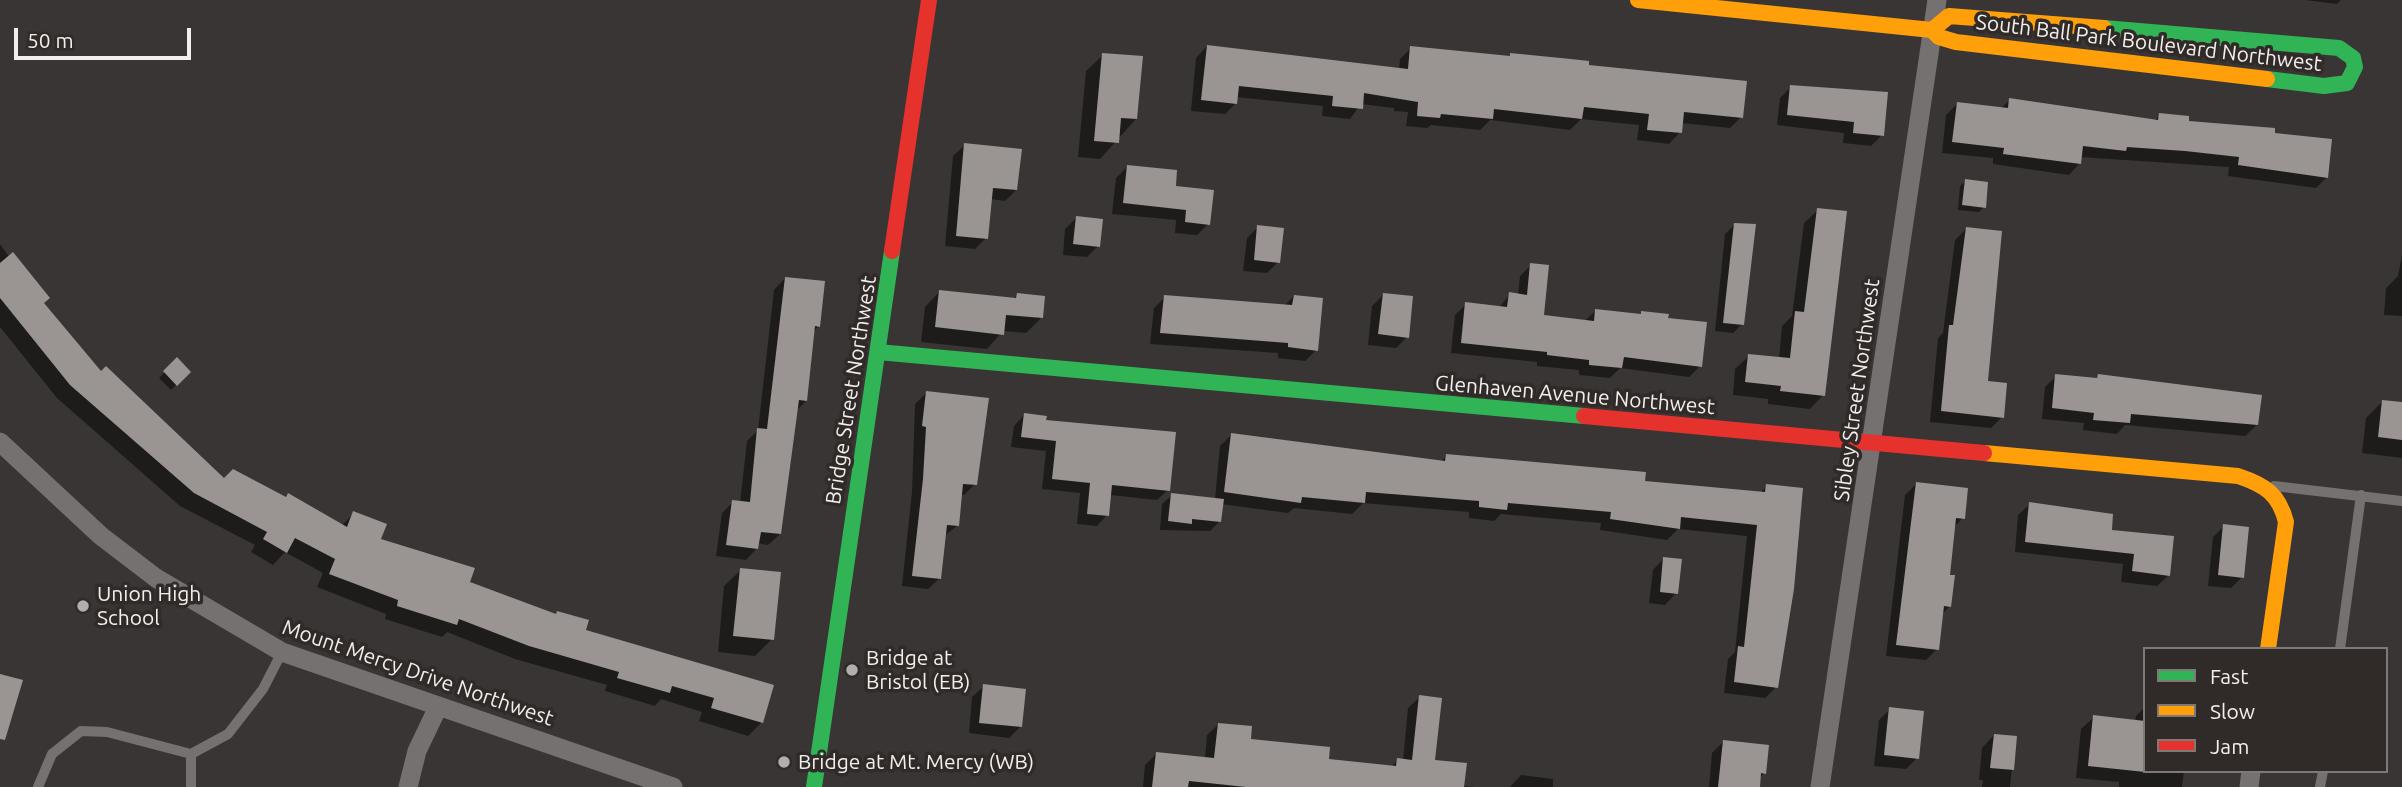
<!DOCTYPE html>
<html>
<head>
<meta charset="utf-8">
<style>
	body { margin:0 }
	#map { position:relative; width:2402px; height:787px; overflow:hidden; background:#383534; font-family:Ubuntu,sans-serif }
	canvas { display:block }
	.legend { position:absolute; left:2143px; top:647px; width:245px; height:126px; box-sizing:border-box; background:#302a28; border:2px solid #7e7977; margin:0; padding:9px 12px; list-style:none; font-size:21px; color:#f3efed }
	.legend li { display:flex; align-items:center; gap:14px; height:35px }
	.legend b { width:35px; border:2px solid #7e7977 }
	.scale { position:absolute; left:14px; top:28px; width:177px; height:32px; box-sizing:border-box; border:4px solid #f3efed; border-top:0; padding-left:9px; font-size:21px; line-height:24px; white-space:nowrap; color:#f3efed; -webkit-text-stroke:5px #302a28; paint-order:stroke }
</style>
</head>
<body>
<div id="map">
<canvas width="2402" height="787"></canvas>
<ul class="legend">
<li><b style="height:9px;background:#30b455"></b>Fast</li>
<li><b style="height:9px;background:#ff9f0a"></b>Slow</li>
<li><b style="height:9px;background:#e5322d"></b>Jam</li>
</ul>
<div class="scale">50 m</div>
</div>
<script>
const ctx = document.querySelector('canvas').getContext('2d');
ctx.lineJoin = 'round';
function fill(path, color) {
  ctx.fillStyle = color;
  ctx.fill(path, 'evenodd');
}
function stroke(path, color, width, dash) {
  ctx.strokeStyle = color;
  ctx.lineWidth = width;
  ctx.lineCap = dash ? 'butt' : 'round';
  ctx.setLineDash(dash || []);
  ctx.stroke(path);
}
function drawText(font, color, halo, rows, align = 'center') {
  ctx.font = font + ' Ubuntu,sans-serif';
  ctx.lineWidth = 7;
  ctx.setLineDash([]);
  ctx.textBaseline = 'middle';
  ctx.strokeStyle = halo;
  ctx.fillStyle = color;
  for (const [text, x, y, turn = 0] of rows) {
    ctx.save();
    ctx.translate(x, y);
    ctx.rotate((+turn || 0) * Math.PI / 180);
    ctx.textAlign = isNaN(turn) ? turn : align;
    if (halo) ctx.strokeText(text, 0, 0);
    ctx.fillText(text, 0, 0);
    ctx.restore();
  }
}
fill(new Path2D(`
	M2305 0H2341L2337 4Z
	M1207 46 1399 69 1400 59 1411 48 1587 67 1741 117 1730 128 1681 123 1680 132 1669 144 1637 140 1639 125 1581 119 1570 130 1490 120 1480 130 1431 125 1427 128 1406 126 1408 112 1394 111V108L1361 104 1350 119 1322 116 1323 106 1236 97V103L1225 114 1191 111 1196 58Z
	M1103 55 1136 119 1100 159 1078 157 1086 71Z
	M1791 87 1882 135 1871 146 1843 143 1844 133 1777 125 1780 98Z
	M2010 100 2154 121 2160 115 2327 177 2316 188 2228 176 2229 167 2080 157V163L2069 175 1993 164V158L1942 153 1946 115 1957 104 2000 109Z
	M965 145 1016 190 1005 201 990 199 986 238 975 249 945 246 953 156Z
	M1127 167 1174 188 1208 224 1197 235 1175 233 1176 220 1112 214 1116 178Z
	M1966 181 1984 207 1979 212 1958 210 1960 186Z
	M1818 210 1823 395 1810 409 1768 404V399L1733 395 1735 369 1749 356 1779 359 1782 326 1792 316 1804 223Z
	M1076 218 1098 246 1087 257 1063 255 1065 229Z
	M1734 225 1742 324 1733 333 1715 331 1725 234Z
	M1258 227 1278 262 1267 273 1243 271 1247 238Z
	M1966 229 1986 382 2002 417 1991 428 1930 422 1938 338 1943 333 1955 240Z
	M0 244 42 303 101 374 224 480 341 526 354 513 379 540 468 583 554 615 557 613 584 631 772 686 761 723 748 736 699 721 702 712 661 699 655 706 605 691 607 685 515 659 447 632 442 637 385 619 386 614 317 587 323 573 285 552 273 565 251 552 255 545 180 506 57 398 0 327Z
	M2402 255V316L2384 315 2386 288 2398 276Z
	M1531 265 1542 317 1585 321 1595 311 1639 316 1642 313 1667 320 1700 366 1689 377 1620 368 1610 378 1579 375V370L1537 366V362L1451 353 1455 315 1466 304 1499 308 1510 294 1518 295 1520 276Z
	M785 278 819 326 813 332 806 401 796 411 780 534 768 545 757 543V548L746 560 716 556 722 513 733 502 740 503 747 441 758 430 774 290Z
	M940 291 1013 299 1018 295 1041 318 1026 333 1003 331 987 349 921 342 925 307Z
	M1383 295 1407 337 1396 348 1368 345 1372 306Z
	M1294 296 1316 350 1305 361 1278 358V353L1150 344 1154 308 1165 297 1284 306Z
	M177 360 189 372 171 390 159 378Z
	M2056 376 2095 380 2098 376 2257 425 2245 436 2125 425 2117 434 2083 430 2084 423 2042 419 2045 387Z
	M926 393 975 484 964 495H960L957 526 944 536 940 578 928 589 902 586 912 492 915 404Z
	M2382 402 2402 404V458L2362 453 2366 418Z
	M1024 415 1044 421 1168 490 1157 500 1110 495 1107 515 1097 526 1077 524 1080 493 1042 489 1046 451 1011 447 1014 426Z
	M1231 435 1440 463 1446 456 1643 482 1760 493 1767 486 1776 687 1765 698 1724 693 1728 659 1735 652 1747 536 1678 529 1667 540 1600 530 1601 523 1501 514 1494 521 1469 518V512L1363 503 1352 514 1294 508 1288 513 1221 504 1220 521 1210 531 1160 530 1162 504 1172 495 1215 499 1220 446Z
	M1916 484 1963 518 1953 528 1948 576 1950 606 1941 615 1937 649 1926 660 1886 656 1905 495Z
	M2030 504 2110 531 2169 575 2157 586 2121 582 2123 564 2015 552 2018 515Z
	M2224 526 2242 577 2231 588 2208 586 2213 537Z
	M1664 558 1676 593 1665 605 1649 603 1653 570Z
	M741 570 772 639 755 656 718 652 724 586Z
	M984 686 1020 727 1009 738 969 733 972 697Z
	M1420 697 1433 762 1463 786 1474 787H1143L1145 765 1156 754 1205 759 1207 735 1219 724 1249 741 1327 761 1391 767 1398 760 1403 761 1408 708Z
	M2145 707V771H2184L2182 787H2119V782L2076 778 2081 729 2094 717 2135 721 2136 716Z
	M1890 709 1917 758 1906 769 1874 766 1879 720Z
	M1994 735 2015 738 2010 787H1982L1983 780H1979L1982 748Z
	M1723 742 1764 773 1759 778 1758 787H1709L1712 753Z
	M1521 775 1553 779V787H1510Z`), '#0007');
fill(new Path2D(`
	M1207 45 1408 69 1410 46 1510 56V53L1571 59 1589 61V65L1747 81 1743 118 1684 112 1682 133 1647 130 1649 114 1584 107 1582 119 1494 109 1493 119 1441 114 1440 118 1417 116 1418 102 1364 93 1363 109 1332 106 1333 96 1239 86 1237 104 1201 100Z
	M1102 53 1143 56 1137 119 1121 118 1119 143 1094 141Z
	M1790 85 1888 92 1884 136 1853 133 1854 122 1787 115Z
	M2009 98 2158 120 2159 113 2189 116V121L2275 128V133L2332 139 2328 178 2238 165 2239 157 2185 151 2127 147 2126 151 2083 146 2081 164 2003 154 2004 148 1952 142 1957 102 2008 108Z
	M964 143 1022 149 1017 190 993 188 988 239 956 236Z
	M1127 165 1177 170 1176 186 1214 190 1210 225 1185 222 1186 210 1123 203Z
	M1965 179 1988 182 1986 208 1962 205Z
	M1817 208 1847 211 1825 396 1780 391 1781 386 1745 382 1748 354 1790 358 1795 311 1804 312Z
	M1076 216 1103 219 1100 247 1073 244Z
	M1734 223 1756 224 1744 325 1723 323Z
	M1257 225 1284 228 1280 263 1254 260Z
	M1966 227 2002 231 1988 381 2007 383 2004 418 1941 411 1949 325H1953Z
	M13 252 50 298 44 303 101 371 106 366 224 478 233 469 286 497 288 493 347 527 353 511 387 524 381 539 475 568 470 582 556 614 557 611 589 620 586 630 774 685 763 723 711 708 714 698 672 686 670 693 617 678 619 672 529 646 459 619 457 625 397 606 398 600 329 574 335 559 295 538 287 553 263 539 267 532 194 493 70 385 0 298V263Z
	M1530 263 1549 265 1544 315 1594 321 1595 309 1641 314V311L1669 314 1668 318 1707 322 1702 367 1624 357 1622 368 1589 365V360L1547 355V352L1461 343 1465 302 1507 307 1509 292 1527 295Z
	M785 277 825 281 820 327 815 326 807 401 799 400 781 534 761 532 758 549 726 545 732 500 750 502 757 428 767 429Z
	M939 290 1016 298 1017 293 1045 296 1043 318 1006 315 1004 335 935 327Z
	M1383 293 1413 296 1409 338 1378 334Z
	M1164 295 1292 305 1294 295 1323 298 1318 351 1288 347V343L1160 333Z
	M177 357 191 372 177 386 163 371Z
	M2055 374 2097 378 2098 374 2262 395 2258 425 2131 414 2130 423 2093 420 2094 413 2052 408Z
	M926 391 989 398 977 485 963 484 959 526 947 525 941 579 912 576 923 479 926 427 922 426Z
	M2382 400 2402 402V440L2378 437Z
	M1024 413 1047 416 1046 420 1176 432 1170 491 1112 485 1109 516 1087 514 1090 483 1052 479 1056 441 1021 437Z
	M1231 433 1445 461 1446 454 1646 472 1645 481 1700 486 1765 492 1766 484 1803 488 1794 589 1778 688 1734 682 1738 646 1744 647 1757 525 1681 517 1680 529 1610 519 1611 512 1508 503 1507 510 1479 507V501L1366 492 1365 503 1302 497 1301 503 1224 492Z
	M1916 482 1968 488 1965 519 1956 518 1950 575H1955L1951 607 1944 606 1939 650 1896 645Z
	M1171 493 1224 499 1221 522 1192 519V524L1168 521Z
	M2029 502 2113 514 2112 530 2174 536 2170 576 2132 571 2134 554 2025 542Z
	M2223 524 2249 527 2244 578 2218 575Z
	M1663 557 1682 559 1678 594 1660 592Z
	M740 568 781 572 774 640 733 636Z
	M0 674 23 680 5 740 0 739Z
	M983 684 1026 689 1022 727 979 723Z
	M1419 695 1442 698 1435 760 1467 763 1464 787H1246L1189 781 1188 787H1152L1156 752 1214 758 1218 723 1252 726 1251 739 1330 747 1329 759 1396 766 1397 758 1412 760Z
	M1889 707 1924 711 1919 759 1884 755Z
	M2093 715 2145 721V772L2088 766Z
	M1994 734 2017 736 2014 770 1990 768Z
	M1723 740 1769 745 1766 774 1761 773 1760 787H1718Z`), '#9a9593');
stroke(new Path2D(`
	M2274 486 2402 501
	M2340 649 2361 495
	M38 787 52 754 81 731 107 732 191 754
	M191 787V754L228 734 263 689 282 652
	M2320 787 2323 771`), '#747170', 10);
stroke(new Path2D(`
	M0 442 101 536 156 578 282 652 673 787
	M408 787 417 751 438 707
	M1820 787 1937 0
	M2249 787 2251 771`), '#747170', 19);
stroke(new Path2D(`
	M2104 28 2339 48 2353 58 2355 67 2347 83 2324 86 2267 79
	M878 352 1584 416
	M814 787 892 251`), '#30b455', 16);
stroke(new Path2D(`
	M1638 0 1932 30 1949 16 2104 28
	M1932 30 1939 37 1956 42 2267 79
	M1984 453 2238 476C2265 485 2279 494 2286 522L2268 649`), '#ff9f0a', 16);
stroke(new Path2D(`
	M892 251 929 0
	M1584 416 1984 453`), '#e5322d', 16);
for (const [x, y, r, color] of [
	[83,606,7,"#b2aeac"],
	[852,670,7,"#b2aeac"],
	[784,762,7,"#b2aeac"]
]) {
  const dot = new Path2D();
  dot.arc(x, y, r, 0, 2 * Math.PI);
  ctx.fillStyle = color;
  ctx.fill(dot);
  stroke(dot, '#302a28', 2.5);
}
drawText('21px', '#f3efed', '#302a28', [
	["South Ball Park Boulevard Northwest",2149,43,7],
	["Bridge Street Northwest",851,390,-81],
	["Sibley Street Northwest",1857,390,-82],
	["Glenhaven Avenue Northwest",1575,395,5],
	["Mount Mercy Drive Northwest",418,673,19]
]);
drawText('21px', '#f3efed', '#302a28', [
	["Union High",97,594],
	["School",97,618],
	["Bridge at",866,658],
	["Bristol (EB)",866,682],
	["Bridge at Mt. Mercy (WB)",798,762]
], 'left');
</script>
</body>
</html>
